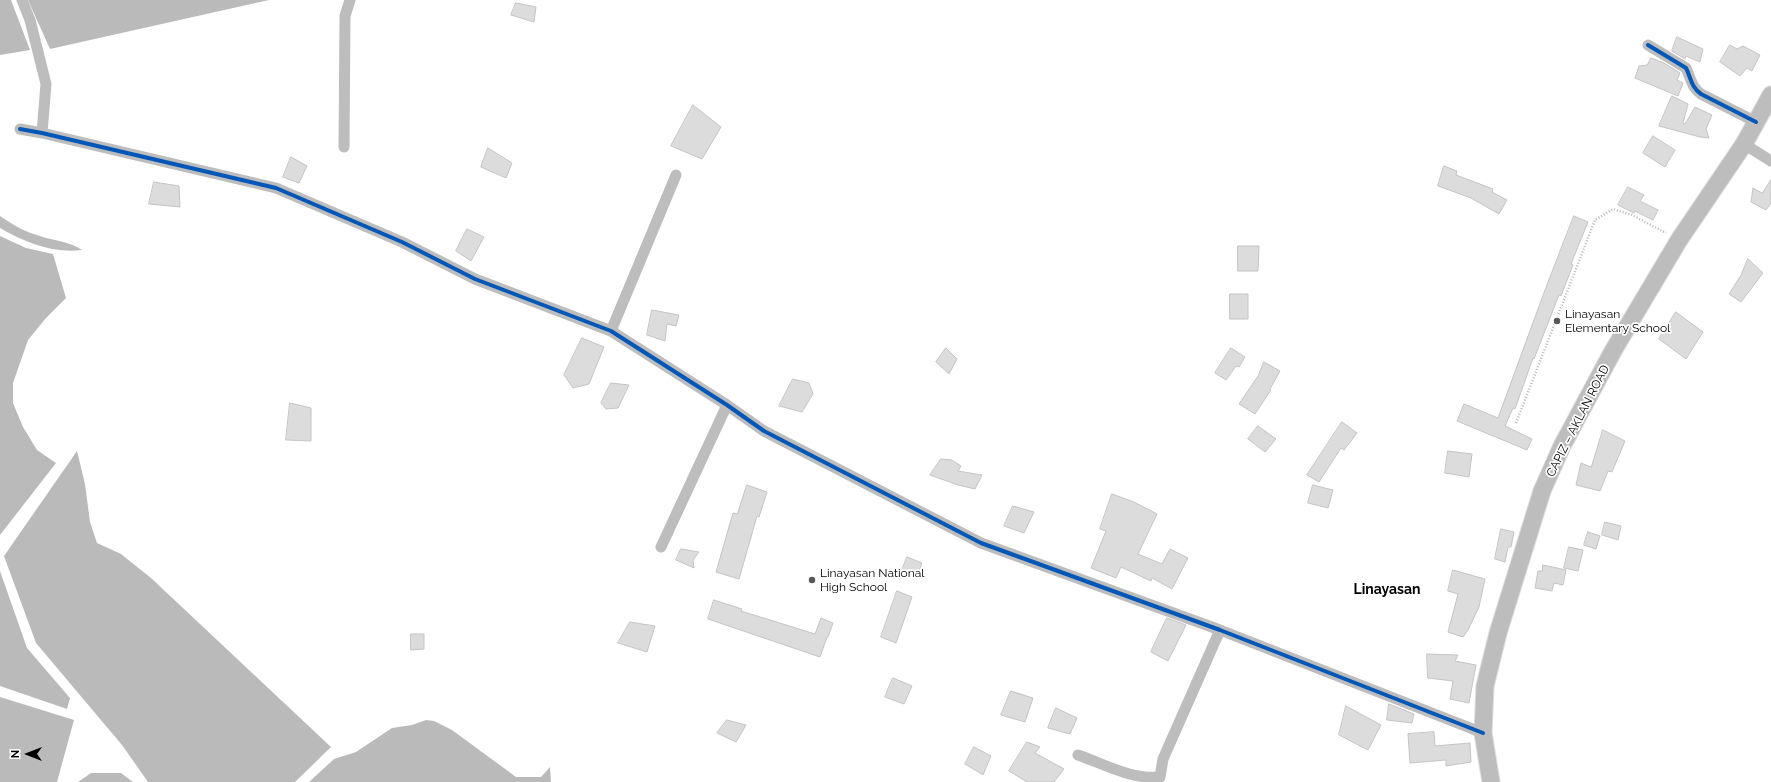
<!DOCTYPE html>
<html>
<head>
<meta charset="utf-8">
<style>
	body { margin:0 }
	#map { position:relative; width:1771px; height:782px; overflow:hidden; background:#fff; font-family:Raleway,sans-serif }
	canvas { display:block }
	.north { position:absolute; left:8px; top:734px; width:40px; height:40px; -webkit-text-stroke:3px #fff; paint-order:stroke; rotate:270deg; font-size:11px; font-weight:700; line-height:16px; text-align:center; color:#000 }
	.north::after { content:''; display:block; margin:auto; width:14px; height:18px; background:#000; clip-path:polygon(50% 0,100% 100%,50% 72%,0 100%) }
</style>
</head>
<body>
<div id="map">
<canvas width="1771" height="782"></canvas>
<div class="north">N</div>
</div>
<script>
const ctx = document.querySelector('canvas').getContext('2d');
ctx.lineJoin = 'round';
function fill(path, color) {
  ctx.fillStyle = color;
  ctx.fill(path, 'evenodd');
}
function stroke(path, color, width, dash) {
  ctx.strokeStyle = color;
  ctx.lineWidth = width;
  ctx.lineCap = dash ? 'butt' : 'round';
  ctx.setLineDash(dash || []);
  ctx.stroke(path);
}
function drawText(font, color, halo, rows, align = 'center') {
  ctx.font = font + ' Raleway,sans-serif';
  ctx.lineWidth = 3.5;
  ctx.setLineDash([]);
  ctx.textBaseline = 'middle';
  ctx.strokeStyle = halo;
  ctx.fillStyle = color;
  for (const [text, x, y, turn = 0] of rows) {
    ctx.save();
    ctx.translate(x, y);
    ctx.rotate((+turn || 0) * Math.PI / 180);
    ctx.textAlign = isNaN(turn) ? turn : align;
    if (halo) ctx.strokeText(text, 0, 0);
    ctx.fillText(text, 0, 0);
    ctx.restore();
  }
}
fill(new Path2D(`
	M0 0H11L30 50 0 55Z
	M28 0H269L50 49Z
	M0 216C13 225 25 232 40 236 54 241 69 241 82 250 54 254 24 242 0 228Z
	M0 236 26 248 53 254 66 298 46 318 28 340 13 383V403L23 427 37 450 56 463 0 535Z
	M77 451 85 484 90 522 97 543 121 554 151 578 331 747 295 782H148L122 745 36 643 4 556Z
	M0 571 27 648 70 698 67 709 0 686Z
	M0 697 74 720 57 782H0Z
	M426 720 434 721 452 730 516 777H541L550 767 551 782H309L334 759 356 752 392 728 412 725Z
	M91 773H121L133 782H78Z`), '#bababa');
const building = new Path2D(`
	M516 3 536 7 534 22 511 15Z
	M1677 37 1703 49 1700 62 1686 56 1685 59 1672 51Z
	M1730 45 1737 49 1743 46 1760 55 1752 71 1747 68 1740 76 1720 62Z
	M1651 58 1664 63 1680 73 1677 80 1683 83 1678 96 1635 78 1639 66 1647 65Z
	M1672 96 1688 104 1683 123 1685 124 1695 107 1712 115 1706 129 1709 138 1700 137 1659 126Z
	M693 105 721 127 702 159 671 146Z
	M1653 136 1675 150 1665 167 1643 153Z
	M488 148 512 163 506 178 481 167Z
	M291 157 307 166 299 183 283 177Z
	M1444 166 1457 171 1456 175 1493 189 1492 192 1507 200 1499 214 1471 198 1438 186Z
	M1771 180V203L1766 210 1751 202 1753 188 1762 193Z
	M154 182 179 186 180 207 149 204Z
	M1628 187 1644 195 1640 201 1658 210 1653 220 1635 211 1634 213 1618 205Z
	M1574 216 1588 222 1571 264 1573 265 1561 296 1559 295 1534 359 1533 358 1515 409 1513 408 1505 426 1532 439 1527 450 1457 421 1464 404 1498 418 1545 290Z
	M467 229 484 237 471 261 456 251Z
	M1238 246H1259L1258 271H1238Z
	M1748 259 1763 273 1741 302 1729 294 1741 275Z
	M1230 294H1248V319H1230Z
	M652 310 679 315 676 326 667 324 665 341 647 335Z
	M1676 312 1703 332 1686 359 1659 339Z
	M582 338 604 347 589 384 573 388 564 375Z
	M946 348 957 359 949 374 936 362Z
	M1231 348 1245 357 1239 367 1236 366 1226 380 1215 373Z
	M1264 362 1280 371 1270 389 1271 390 1255 414 1239 404 1258 376Z
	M793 379 809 383 813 394 802 412 779 406Z
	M611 383 629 385 618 408 606 409 601 403Z
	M290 403 311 408V441L286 440Z
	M1342 422 1357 433 1344 450 1341 448 1319 482 1307 475Z
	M1258 426 1276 439 1265 452 1248 439Z
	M1603 430 1625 441 1612 472 1608 471 1600 491 1576 485 1581 463 1591 467Z
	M1448 451 1472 454 1469 477 1445 473Z
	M941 459 952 460 961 466 958 471 982 475 975 489 958 485 930 475Z
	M747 485 767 492 759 517 757 516 739 579 716 572 733 513 737 514Z
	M1313 485 1333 490 1328 508 1308 503Z
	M1112 494 1134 502 1157 514 1138 554 1162 564 1170 549 1188 558 1172 589 1152 578 1151 581 1121 567 1116 578 1091 568 1106 531 1100 529Z
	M1013 506 1034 512 1024 533 1004 526Z
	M1605 522 1621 526 1618 540 1602 535Z
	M1501 529 1514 532 1511 547H1508L1505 562 1495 559Z
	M1588 532 1600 536 1596 549 1584 545Z
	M1569 547 1583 550 1578 571 1564 568Z
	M681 549 699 552 693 560 694 568 676 560Z
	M907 557 922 563 917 577 902 571Z
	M1543 565 1566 570 1563 585 1554 583 1552 591 1535 588 1538 571H1542Z
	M1453 570 1485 579 1479 607 1468 630 1463 637 1448 632 1458 594 1448 591Z
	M897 591 912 597 896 643 881 637Z
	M714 600 742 609 741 611 815 634 821 618 833 623 828 637H827L820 657 708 619Z
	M1167 618 1186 625 1168 661 1151 652Z
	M630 622 655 626 647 652 618 643Z
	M411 634H424V649L411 650Z
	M1427 654 1458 655 1455 661 1476 665 1469 703 1450 699 1453 681 1428 678Z
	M893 678 912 686 904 704 885 697Z
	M1011 691 1033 698 1025 722 1001 715Z
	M1389 704 1414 714 1412 723 1387 720Z
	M1346 706 1381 725 1368 750 1339 735Z
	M1056 708 1077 718 1070 734 1048 728Z
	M727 720 746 725 736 742 717 733Z
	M1434 732 1435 746 1470 743 1471 762 1446 766V760L1410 763 1408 734Z
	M1027 742 1040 747 1035 753 1064 769 1054 782H1027L1009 771Z
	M974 747 991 756 983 775 965 764Z`);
fill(building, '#dcdcdc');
stroke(building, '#c4c4c4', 1);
const primary = new Path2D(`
	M1491 782 1483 733 1485 686 1498 633 1542 491 1562 446 1613 351 1679 240 1744 144 1771 95`);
stroke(primary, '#dbdbdb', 19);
stroke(new Path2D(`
	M1516 423 1595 220 1613 209 1632 215 1666 233`), '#b8b8b8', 2.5, [1, 2]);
stroke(new Path2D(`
	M22 0 30 20 46 84 42 133
	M1648 45 1686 68C1691 78 1691 87 1701 94L1756 122
	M20 129 42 133 276 188 402 242 475 279 611 331 727 405 764 431 981 543 1220 630 1483 733
	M1744 144 1771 161
	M344 147 345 16 350 0
	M611 331 676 175
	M661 547 727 405
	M1078 755C1104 764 1132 780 1160 777L1163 759 1220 630`), '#bdbdbd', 11);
stroke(primary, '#bdbdbd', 17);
stroke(new Path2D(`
	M1648 45 1686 68C1691 78 1691 87 1701 94L1756 122
	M20 129 42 133 276 188 402 242 475 279 611 331 727 405 764 431 981 543 1220 630 1483 733`), '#0057b8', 4);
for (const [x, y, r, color] of [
	[1557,321,4,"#595959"],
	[812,580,4,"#595959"]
]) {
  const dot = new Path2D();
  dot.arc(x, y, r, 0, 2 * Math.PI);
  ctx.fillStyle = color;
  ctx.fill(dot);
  stroke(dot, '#fff', 1.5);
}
drawText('12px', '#000', '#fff', [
	["Linayasan",1565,314],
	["Elementary School",1565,328],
	["Linayasan National",820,573],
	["High School",820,587]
], 'left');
drawText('12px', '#000', '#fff', [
	["CAPIZ – AKLAN ROAD",1578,421,-63]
]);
drawText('bold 14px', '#000', '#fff', [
	["Linayasan",1387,590]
]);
</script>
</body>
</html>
